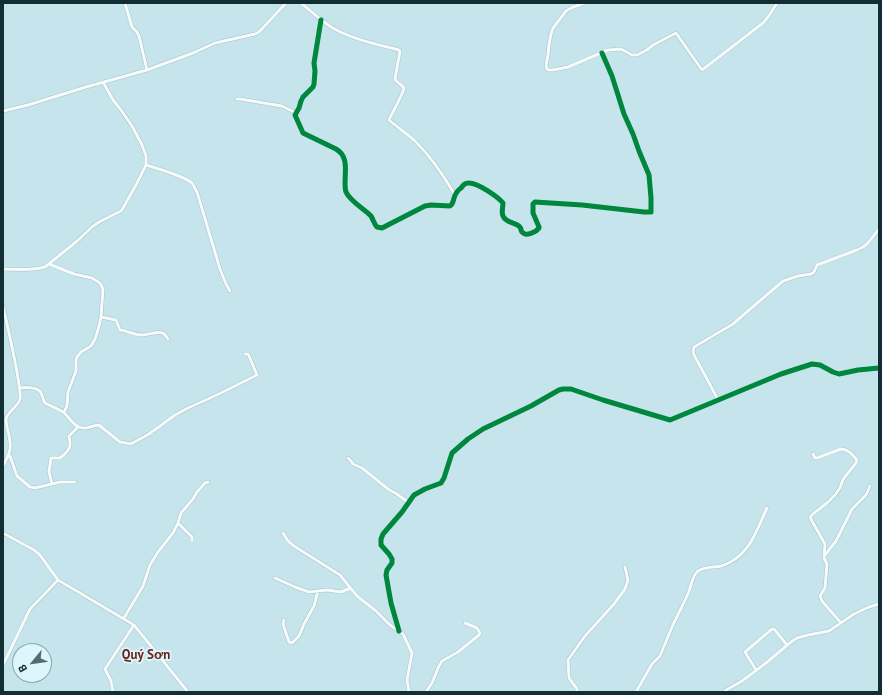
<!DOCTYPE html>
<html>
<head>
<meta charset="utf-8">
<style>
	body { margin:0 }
	#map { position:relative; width:882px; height:695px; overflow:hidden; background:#c6e4eb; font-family:"PT Sans",sans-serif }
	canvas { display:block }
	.frame { position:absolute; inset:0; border:4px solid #112e33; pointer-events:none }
	.north { position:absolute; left:12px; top:643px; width:40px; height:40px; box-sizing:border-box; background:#dcf6fc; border:1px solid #8ba6ac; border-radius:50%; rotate:241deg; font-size:11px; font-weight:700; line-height:16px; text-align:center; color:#112e33 }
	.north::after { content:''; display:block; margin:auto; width:14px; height:18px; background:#506e73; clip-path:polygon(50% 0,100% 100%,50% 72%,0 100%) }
</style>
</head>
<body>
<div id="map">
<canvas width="882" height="695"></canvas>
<div class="frame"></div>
<div class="north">B</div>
</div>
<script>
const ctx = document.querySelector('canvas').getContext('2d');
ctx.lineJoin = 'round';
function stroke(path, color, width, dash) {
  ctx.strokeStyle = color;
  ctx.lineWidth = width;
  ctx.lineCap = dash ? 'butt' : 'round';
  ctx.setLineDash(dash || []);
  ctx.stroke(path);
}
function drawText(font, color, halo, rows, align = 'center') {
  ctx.font = font + ' "PT Sans",sans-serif';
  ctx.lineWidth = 3.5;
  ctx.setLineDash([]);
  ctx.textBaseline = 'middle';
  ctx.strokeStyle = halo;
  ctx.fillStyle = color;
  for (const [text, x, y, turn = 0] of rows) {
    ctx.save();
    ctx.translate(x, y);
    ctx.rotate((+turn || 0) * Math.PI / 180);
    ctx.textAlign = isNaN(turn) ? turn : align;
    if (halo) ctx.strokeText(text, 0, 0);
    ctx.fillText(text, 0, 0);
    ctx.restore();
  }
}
const minor = new Path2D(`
	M125 3 132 27 137 32 139 36 147 70
	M301 3C311 11 320 20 331 27 351 39 376 44 399 50L400 51 395 79C397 84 403 84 404 89 400 100 394 109 389 120 398 128 408 134 416 142 432 158 444 176 455 195
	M584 3 571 8 566 11 553 28 551 34 549 45 548 55 546 65 547 69 548 70H553L568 67 608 50 621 49 632 55H637L647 50 653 45 676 33 702 70 763 23 768 17 777 3
	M321 20 314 63 315 71 314 84 313 87 303 97 301 101 299 108 295 115 303 133 336 149C352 158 342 179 346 192 350 201 364 209 371 216 373 219 374 224 377 227L382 228 425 206 431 205 450 206C453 204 453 202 454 198 455 195 458 190 461 188 463 185 465 183 468 183 477 182 498 197 503 203 503 208 501 212 503 216 506 223 514 222 519 226 522 229 520 229 522 232 526 237 536 232 539 228V227L533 213V204L535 202 582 205 644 212H651V198L649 175 639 151 633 134 624 114 612 76 602 53
	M237 99H240L282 106 296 113
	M3 111 28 105 86 87 147 70 193 53 215 43 255 34 259 32 286 3
	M146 165C158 169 182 175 192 183 194 186 195 189 197 192L220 269 226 284 230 291
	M49 264 74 274 92 278 100 283 103 289 101 317 98 330 95 339 91 346 81 352 77 357 76 360V371L68 392 67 406 64 412
	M3 269C17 269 32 271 45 267L76 242 92 227 99 222 121 211 123 208 136 185 146 165V156L142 145 132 126 121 110 113 100 103 82
	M3 306C8 328 13 350 17 372 18 380 21 391 20 399 18 407 8 411 6 419 6 423 7 427 8 431 12 448 11 451 3 466
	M101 317 116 320 120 330C127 331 136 335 142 335 152 335 162 327 168 339
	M19 388C26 387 38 387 41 393 43 397 43 400 45 403 51 406 57 408 63 412 70 417 73 427 83 428 88 429 93 425 99 425L120 442 131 444 149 434 175 415 188 408 221 393 257 375 249 356 248 354H245
	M718 400 706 377 694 355 693 351 694 347 733 324 741 317 783 281 798 276 811 274 814 272 817 265 857 250 863 247 867 244 879 229
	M813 454 815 458H817L841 449C848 449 853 455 857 460L856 463 844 478 842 482 840 488 835 495 827 503 813 514 810 517 812 521 825 544 824 558 827 564 825 588 820 596 822 601 841 623
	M8 457 10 456 17 476 30 487 35 488 60 482H75
	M348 458 351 461 353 464 362 468 388 489 397 494 409 503
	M52 484 49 472 51 458H60C64 455 71 449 70 443 70 441 69 438 69 436L78 427
	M178 523 192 537V541
	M3 533 34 550 40 555 58 580 134 625 188 692
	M283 533 288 541 294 546 340 575 357 596 376 611 390 625 403 634 412 653 407 680 409 692
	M825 555 836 541 852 509 866 495 870 486
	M275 578 295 587 309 592 327 590 341 592 351 588
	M124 618 143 586 150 565 158 552 173 533 178 523 181 513 193 499 197 492 205 483 208 482
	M284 620 283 624 289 642 292 643 299 636 304 624 314 606 318 591
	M399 631 391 603 386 575 387 570 392 563V559L389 554 381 545V539L383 534 402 512 414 495 425 489 441 483 444 478 452 453 468 439 483 429 531 406 559 390 563 389H571L603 400 670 420 781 374 812 364 820 365 833 372 839 374 858 370 879 368
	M3 665 30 609 58 580
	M756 670 745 652 772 629H774L787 645
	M113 692 111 681 105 669 134 625
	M426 692 432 683 439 666 442 661 458 652 479 635 480 633 477 628 465 623
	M577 692V689L569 678 568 660 585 636 614 604 625 589 628 580 625 567
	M636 692 652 664 660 656C664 646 668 637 672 627 677 616 683 605 688 594 691 587 692 577 697 572 704 566 713 568 721 566 749 558 756 531 767 508
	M723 692 742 681 766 663 791 642 797 638 808 635 829 631 854 614 869 607 879 604`);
stroke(minor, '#a6c1c7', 4);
stroke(minor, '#f6fbfc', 3);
stroke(new Path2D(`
	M321 20 314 63 315 71 314 84 313 87 303 97 301 101 299 108 295 115 303 133 336 149C352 158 342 179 346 192 350 201 364 209 371 216 373 219 374 224 377 227L382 228 425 206 431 205 450 206C453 204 453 202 454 198 455 195 458 190 461 188 463 185 465 183 468 183 477 182 498 197 503 203 503 208 501 212 503 216 506 223 514 222 519 226 522 229 520 229 522 232 526 237 536 232 539 228V227L533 213V204L535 202 582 205 644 212H651V198L649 175 639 151 633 134 624 114 612 76 602 53
	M399 631 391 603 386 575 387 570 392 563V559L389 554 381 545V539L383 534 402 512 414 495 425 489 441 483 444 478 452 453 468 439 483 429 531 406 559 390 563 389H571L603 400 670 420 781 374 812 364 820 365 833 372 839 374 858 370 879 368`), '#00873e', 5);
drawText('bold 13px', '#69251a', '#dcf6fc', [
	["Quý Sơn",146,655]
]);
</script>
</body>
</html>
